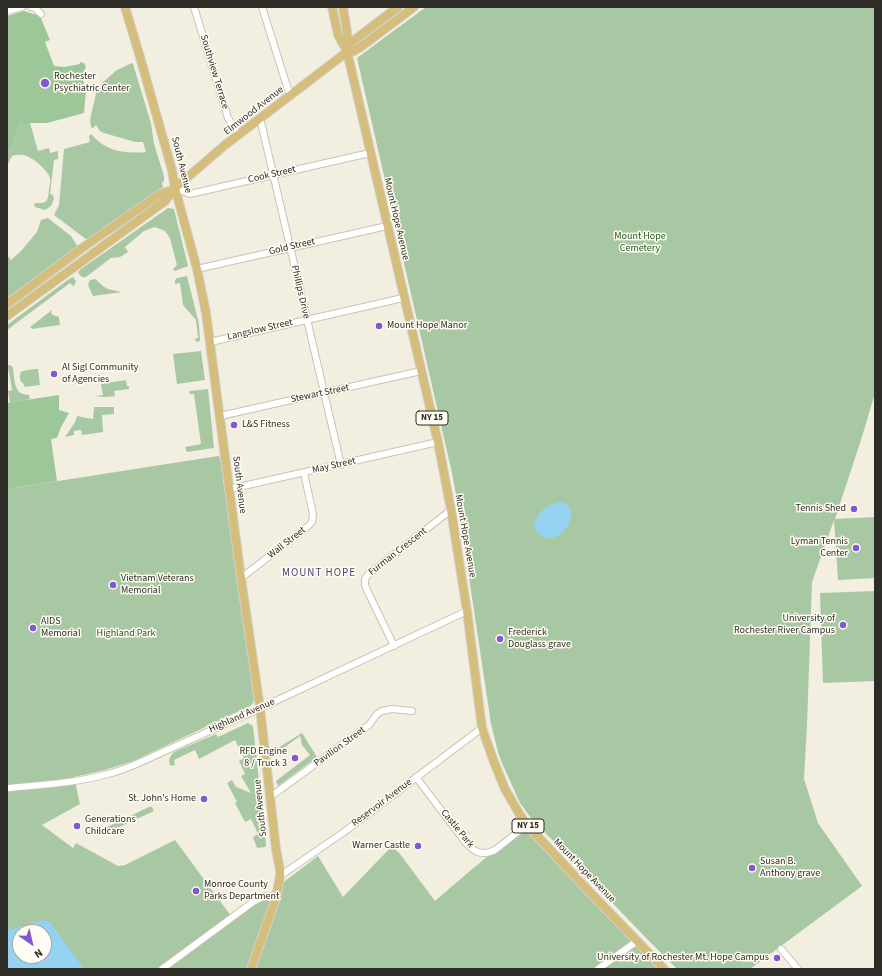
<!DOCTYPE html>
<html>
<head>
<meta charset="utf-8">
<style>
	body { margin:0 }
	#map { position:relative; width:882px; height:976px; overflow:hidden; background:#f3efe0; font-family:"Source Sans 3",sans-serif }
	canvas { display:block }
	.frame { position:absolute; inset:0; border:8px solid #2e2c27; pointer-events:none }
	.north { position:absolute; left:12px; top:924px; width:40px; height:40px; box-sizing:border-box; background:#fffcf3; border:1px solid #aba9a1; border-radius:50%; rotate:146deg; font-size:11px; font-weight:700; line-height:16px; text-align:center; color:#2e2c27 }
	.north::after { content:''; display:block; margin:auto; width:14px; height:18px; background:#8158d2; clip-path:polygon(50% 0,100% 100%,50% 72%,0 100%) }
</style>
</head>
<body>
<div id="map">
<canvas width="882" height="976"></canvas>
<div class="frame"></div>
<div class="north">N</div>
</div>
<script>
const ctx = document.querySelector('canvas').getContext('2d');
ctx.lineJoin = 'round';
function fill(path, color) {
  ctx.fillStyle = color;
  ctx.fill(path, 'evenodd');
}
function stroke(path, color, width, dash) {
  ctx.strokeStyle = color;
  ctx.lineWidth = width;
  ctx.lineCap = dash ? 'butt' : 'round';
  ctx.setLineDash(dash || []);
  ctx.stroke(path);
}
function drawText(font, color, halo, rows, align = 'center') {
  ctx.font = font + ' "Source Sans 3",sans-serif';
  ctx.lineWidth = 3;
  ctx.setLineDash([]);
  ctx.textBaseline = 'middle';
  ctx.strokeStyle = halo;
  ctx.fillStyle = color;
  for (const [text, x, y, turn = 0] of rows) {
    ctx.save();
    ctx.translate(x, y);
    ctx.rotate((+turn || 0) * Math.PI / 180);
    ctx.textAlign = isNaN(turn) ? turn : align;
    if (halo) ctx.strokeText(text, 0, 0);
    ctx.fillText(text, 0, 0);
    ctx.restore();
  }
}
fill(new Path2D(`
	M426 7H875V393L861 440 835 519 875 517V578L838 580 834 520 812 582 807 725 804 779 818 823 862 886 750 969H729L728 968 726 969H677L648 940 531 818 520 803 502 763 498 752 491 724 459 511 452 473 357 58Z
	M132 63 133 64 151 123 154 144 164 176V181L162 183 163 187 87 240 54 215 59 205 64 149 90 142 89 136 91 134C105 151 124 154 146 152L143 142H135L104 133 100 131 96 125 93 128 91 127 90 120 97 89 103 82 117 70Z
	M21 123H30L38 151 49 148 50 153 58 151V159L54 160 50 194 53 195 54 199 51 206 45 210 35 207 34 204 36 203C49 204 48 199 49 188 50 185 51 181 50 178 49 175 47 172 45 170 37 161 25 151 12 156L7 166V149L10 151Z
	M168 208 174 209 188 266 175 271 173 269 177 265 170 238 165 231 155 227 144 231 125 247 128 252 120 257 111 258 86 277C82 278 80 276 78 272L81 269Z
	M48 218 71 236 78 247 7 298V255L11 260 21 251 37 232 41 220Z
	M187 276 199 324 200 341 197 342 194 339 198 338 196 320 183 305 180 283 175 284V280L177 278Z
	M73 277 76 281 74 286H73L70 283 7 330V325L69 279Z
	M95 279C100 283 105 289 112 290 115 291 118 291 122 292L93 296 88 285 90 280Z
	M52 310 51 313 53 315 59 317 60 325 32 329 30 327Z
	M201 351 205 380 177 384 173 354Z
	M8 365 12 366 13 368C15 380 13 395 29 395L30 399 10 403 8 391 12 390 8 367 7 366Z
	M38 369 40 385 25 387 23 383 21 382C20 379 19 374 21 372 23 370 35 369 38 369Z
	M126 380 127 386H129V389L114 391 115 396 105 397 94 396 103 395 101 384Z
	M208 389 214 448 187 452 186 450 185 447 201 444 194 394H190L189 392 190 391Z
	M94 407H114V414L102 415 103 432 82 435 81 430 74 431V435L65 437 75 422 77 416 93 419Z
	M218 456 220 457 254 699 253 703 250 706 133 761 105 770 74 777 80 804 42 825 73 848 76 843 118 866 125 865 175 840 234 920 318 856 343 897 392 846 400 854 435 901C458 881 481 861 505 843 511 839 519 831 526 831L657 968 655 969H7V489ZM20 932H44V956H20Z
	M875 591V681L823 683 820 593Z
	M248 723 253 726 266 844V846L265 847 257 848 253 837 258 834 251 819 245 822 235 803 237 802 227 783 232 780 236 787 251 793 241 776 245 774 239 761 244 758 235 740 199 759 195 750 174 760 175 765 173 766 170 765C168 760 170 756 174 752L216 734 218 737Z
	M302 733 317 757 278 786 276 781 310 755 302 745 300 736 274 755V757L273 751Z
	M151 806 154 811 102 835H101L94 830 96 826 103 829Z`), '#a8c8a4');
fill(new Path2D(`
	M24 11 40 16 50 40 45 42 54 66 64 67 80 64V62L84 63 86 67 82 76 86 91 84 113 47 123H21L10 151 7 149V16Z
	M59 395V410L69 413 61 427 57 438 51 439 57 481 7 489V403Z`), '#9dc699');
fill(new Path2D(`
	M558 502 565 503C567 505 570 508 571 511 574 521 562 535 553 538 546 540 534 533 534 525 534 525 536 519 536 519 541 510 548 505 558 502Z
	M42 920 50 922 84 969H7V931ZM20 932H44V956H20Z`), '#94d2f2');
const minor = new Path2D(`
	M31 7 35 8 41 14
	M194 7 228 118 239 135
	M262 7 290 96
	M7 11 22 7
	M260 118 341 465
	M175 188 190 194 273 175 370 153
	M197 269 387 226
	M210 342 403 298
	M220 416 421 371
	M230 489 438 442
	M241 578 306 528 312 522 313 514 304 473
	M394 646 366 588C364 581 364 578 370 573L451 510
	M416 777 466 843C475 853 483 856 495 850L527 825
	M7 788C41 785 75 783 108 774 120 771 132 766 143 761L267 705 467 611
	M270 797 369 725 377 714 382 711 392 709 412 711
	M280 876 344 832 482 728
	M781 949 798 969
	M162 969 253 902 264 896 276 898
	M598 969 637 941`);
const major = new Path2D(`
	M125 7 140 57 172 170 175 188 197 269 206 313 241 578 260 708 276 849 280 870V876L276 898 251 969
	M332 7 338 35 347 51
	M343 7 347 32V52L350 64 438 442 451 510 467 611 482 728 494 762 505 789 520 815 527 825 584 886 664 969
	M348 49 353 41 398 7
	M7 304 85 246 160 194 175 189
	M7 316 165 201 175 188 225 145 347 52 354 51 362 46 414 7`);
stroke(minor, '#c7c3b5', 8);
stroke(major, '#d1d1cf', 10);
stroke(minor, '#fff', 6);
stroke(major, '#d5bd7c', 8);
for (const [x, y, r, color] of [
	[45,83,5,"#8158d2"],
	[379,326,4,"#8158d2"],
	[54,374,4,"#8158d2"],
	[234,425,4,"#8158d2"],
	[854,509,4,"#8158d2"],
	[856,548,4,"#8158d2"],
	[113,585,4,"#8158d2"],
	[843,625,4,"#8158d2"],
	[33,628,4,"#8158d2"],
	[500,639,4,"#8158d2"],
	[295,758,4,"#8158d2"],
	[204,799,4,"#8158d2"],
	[77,826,4,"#8158d2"],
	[418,846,4,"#8158d2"],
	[752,868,4,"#8158d2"],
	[196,891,4,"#8158d2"],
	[777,958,4,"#8158d2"]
]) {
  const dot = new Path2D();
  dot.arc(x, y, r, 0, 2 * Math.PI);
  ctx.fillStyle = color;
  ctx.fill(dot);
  stroke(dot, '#fffcf3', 1.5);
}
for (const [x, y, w] of [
	[432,418,32],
	[528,826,32]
]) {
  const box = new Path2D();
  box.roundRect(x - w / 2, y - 7, w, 14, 3);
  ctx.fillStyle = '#fffcf3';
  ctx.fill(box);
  stroke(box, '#2e2c27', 1);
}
drawText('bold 9px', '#2e2c27', null, [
	["NY 15",432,418],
	["NY 15",528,826]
]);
drawText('10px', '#2e2c27', '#fffcf3', [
	["Southview Terrace",214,72,73],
	["Elmwood Avenue",254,111,-38],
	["South Avenue",181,165,76],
	["Cook Street",272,175,-13],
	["Mount Hope Avenue",396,219,77],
	["Gold Street",292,247,-13],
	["Phillips Drive",300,292,77],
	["Langslow Street",260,330,-13],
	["Stewart Street",320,394,-12],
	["May Street",334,466,-13],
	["South Avenue",239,485,83],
	["Mount Hope Avenue",465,536,80],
	["Wall Street",287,543,-38],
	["Furman Crescent",398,552,-38],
	["Highland Avenue",242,716,-24],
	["Pavilion Street",340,747,-36],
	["Reservoir Avenue",382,803,-37],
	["South Avenue",261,808,-96],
	["Castle Park",457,829,51],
	["Mount Hope Avenue",584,871,46]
]);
drawText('10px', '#2e2c27', '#fffcf3', [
	["Rochester",54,77],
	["Psychiatric Center",54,89],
	["Mount Hope Manor",387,326],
	["Al Sigl Community",62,368],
	["of Agencies",62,380],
	["L&S Fitness",242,425],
	["Tennis Shed",846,509,"right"],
	["Lyman Tennis",848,542,"right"],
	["Center",848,554,"right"],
	["Vietnam Veterans",121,579],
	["Memorial",121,591],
	["University of",835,619,"right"],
	["Rochester River Campus",835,631,"right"],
	["AIDS",41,622],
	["Memorial",41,634],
	["Frederick",508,633],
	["Douglass grave",508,645],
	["RFD Engine",287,752,"right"],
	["8 / Truck 3",287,764,"right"],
	["St. John's Home",196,799,"right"],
	["Generations",85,820],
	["Childcare",85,832],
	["Warner Castle",410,846,"right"],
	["Susan B.",760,862],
	["Anthony grave",760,874],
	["Monroe County",204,885],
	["Parks Department",204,897],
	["University of Rochester Mt. Hope Campus",769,958,"right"]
], 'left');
drawText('10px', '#20571c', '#fffcf3', [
	["Mount Hope",640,237],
	["Cemetery",640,249],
	["Highland Park",126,634]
]);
ctx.letterSpacing = '1px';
drawText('11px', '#503e7b', '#fffcf3', [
	["MOUNT HOPE",319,574]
]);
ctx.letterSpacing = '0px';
</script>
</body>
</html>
